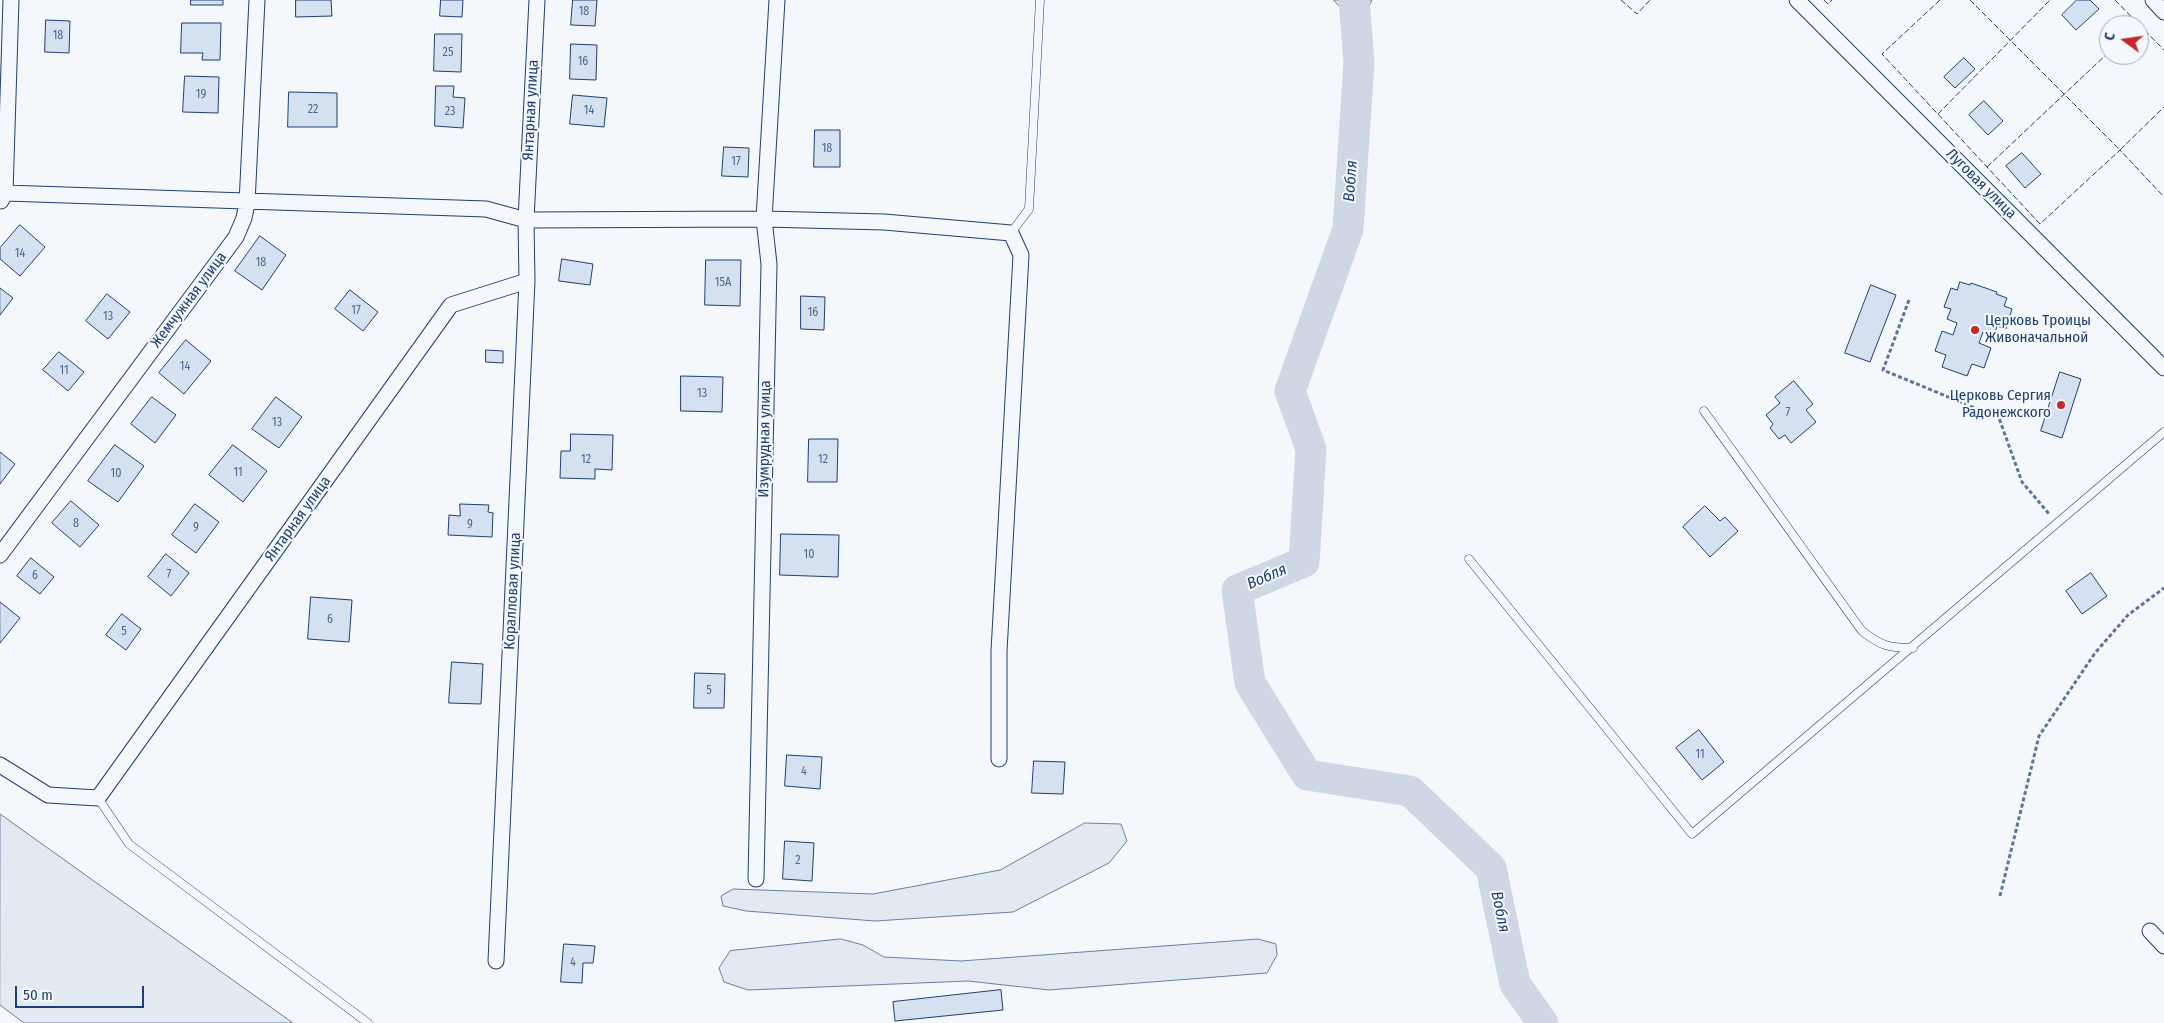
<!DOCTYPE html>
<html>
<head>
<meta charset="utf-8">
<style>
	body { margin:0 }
	#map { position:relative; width:2164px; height:1023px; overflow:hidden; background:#f4f7fb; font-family:"Fira Sans Condensed",sans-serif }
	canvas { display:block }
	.north { position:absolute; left:2099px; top:15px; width:50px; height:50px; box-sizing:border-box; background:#f4f7fb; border:1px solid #9eadc5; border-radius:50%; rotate:284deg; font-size:14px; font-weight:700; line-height:20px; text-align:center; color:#1d3f73 }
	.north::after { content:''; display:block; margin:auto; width:18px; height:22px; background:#c62828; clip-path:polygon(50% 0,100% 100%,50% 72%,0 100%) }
	.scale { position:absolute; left:15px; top:986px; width:129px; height:22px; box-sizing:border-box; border:2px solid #1d3f73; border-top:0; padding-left:6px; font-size:15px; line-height:18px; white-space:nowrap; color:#1d3f73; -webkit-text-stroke:4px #f4f7fb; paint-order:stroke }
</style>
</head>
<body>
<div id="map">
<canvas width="2164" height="1023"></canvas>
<div class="north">С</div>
<div class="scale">50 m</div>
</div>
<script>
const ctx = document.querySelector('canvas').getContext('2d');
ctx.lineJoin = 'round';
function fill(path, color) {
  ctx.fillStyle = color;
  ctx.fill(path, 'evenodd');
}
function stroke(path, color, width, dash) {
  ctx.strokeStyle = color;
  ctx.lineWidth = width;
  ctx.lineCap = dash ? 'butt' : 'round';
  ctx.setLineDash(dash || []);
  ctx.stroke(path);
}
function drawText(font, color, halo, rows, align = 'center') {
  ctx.font = font + ' "Fira Sans Condensed",sans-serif';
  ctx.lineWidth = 4;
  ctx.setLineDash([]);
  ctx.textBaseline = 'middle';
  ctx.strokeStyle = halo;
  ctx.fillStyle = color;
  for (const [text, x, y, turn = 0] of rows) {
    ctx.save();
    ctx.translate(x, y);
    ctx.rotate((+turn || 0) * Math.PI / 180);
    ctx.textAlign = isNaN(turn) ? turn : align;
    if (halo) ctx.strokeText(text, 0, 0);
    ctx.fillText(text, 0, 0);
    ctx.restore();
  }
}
const green = new Path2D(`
	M1334 0H1372L1364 16 1354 22Z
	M0 815V814L293 1023H24L0 1005Z
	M1085 823 1121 824 1127 841 1109 863 1013 912 875 921 746 911 723 906 721 896 733 889 873 894 1000 870Z
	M841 939 863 945 884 957 961 961 1258 939 1276 944 1277 955 1267 973 1049 990 968 981 748 990 724 982 719 968 730 951Z`);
fill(green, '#e3e9f0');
stroke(green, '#687fa3', 1);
stroke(new Path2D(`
	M1354 0 1359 62 1348 229 1290 391 1311 449 1304 562 1237 590 1250 683 1307 775 1410 791 1491 868 1515 984 1543 1023`), '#cfd7e4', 31);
const building = new Path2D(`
	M191 0H223V5H191Z
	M296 0H331L332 16 296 17Z
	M441 0H463L462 17 440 16Z
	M573 0H597L595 26 571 25Z
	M2077 0H2090L2099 9 2076 30 2062 15Z
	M46 20 70 21 69 53 45 52Z
	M182 23H221L220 60H202L203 53H181Z
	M435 34H462L461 72 434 71Z
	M571 44 597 45 596 80 570 79Z
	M1964 58 1975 69 1955 88 1944 77Z
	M185 76 219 77 218 113 183 112Z
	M436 86H454L453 97 465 98 463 128 435 126Z
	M289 92 337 93V127H288Z
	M573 95 607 98 604 127 570 124Z
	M1984 101 2003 121 1988 135 1969 115Z
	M815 130H840V167H814Z
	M724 147 749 148 748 177 722 176Z
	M2022 153 2041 174 2025 188 2006 166Z
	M20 225 45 247 20 276 0 259V248Z
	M260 236 286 255 262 290 235 271Z
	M562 259 593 264 590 285 559 281Z
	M706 260H741L740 306 705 305Z
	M1960 282 1970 285 1971 283 1997 292 1996 294 2007 298 2004 306 2012 309 2006 329 1997 326 1994 336 1983 332 1979 343 1991 348 1984 368 1972 364 1967 376 1942 367 1946 355 1935 351 1942 331 1953 335 1957 323 1947 319 1951 309 1944 307 1951 288 1957 290Z
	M1871 285 1896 295 1870 362 1845 353Z
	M0 288 13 298 0 315Z
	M350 290 378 312 363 331 335 309Z
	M107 294 130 312 108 339 86 321Z
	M801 296 825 297 824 330 801 329Z
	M186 340 211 361 184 394 159 373Z
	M486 350 503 351V363L486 362Z
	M59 352 84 372 68 391 43 370Z
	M2060 372 2081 379 2062 438 2041 431Z
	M681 376 723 377 722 412 681 411Z
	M1794 381 1813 404 1806 410 1816 422 1791 443 1785 435 1779 439 1770 428 1773 424 1766 415 1780 403 1775 397Z
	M152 397 176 415 155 443 131 424Z
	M276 397 302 417 279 448 252 429Z
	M571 434 613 435 612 470 595 469V479L560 478 561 451H570Z
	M809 439H838L837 482H808Z
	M115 445 144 466 118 502 88 481Z
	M233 445 267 471 243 502 209 475Z
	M0 452 15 464 0 484Z
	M71 501 99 525 80 547 52 523Z
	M195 504 219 522 196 553 172 535Z
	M460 504 489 505 488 512 493 513 492 537 448 535 449 515 460 516Z
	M1705 506 1720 521 1725 517 1738 531 1710 557 1683 527Z
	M781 534 839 535 838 577 780 575Z
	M166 554 189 573 171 596 148 577Z
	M31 558 54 577 40 594 17 576Z
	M2091 573 2107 596 2082 614 2066 591Z
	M311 597 352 600 349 642 308 639Z
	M0 602 20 618 0 643Z
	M122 614 141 629 126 650 106 635Z
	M452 662 483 664 481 704 449 703Z
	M695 673 725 674 724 708H694Z
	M1699 730 1724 762 1702 780 1676 748Z
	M787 755 822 757 820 789 785 786Z
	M1034 761 1065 762 1063 794 1032 793Z
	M785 841 814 843 812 881 783 879Z
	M564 944 595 946 593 963H583L582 983 561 982Z
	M1001 990 1003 1010 895 1021 893 1002Z`);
fill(building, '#d5e0f0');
stroke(building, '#1d3f73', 1);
const service = new Path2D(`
	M1011 233 1029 209 1040 0
	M1704 411 1862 631C1881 646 1889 648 1913 648
	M1469 559 1692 834 2164 432
	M98 798 129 844 368 1023`);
const minor = new Path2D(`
	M1797 0 2164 368
	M2153 0 2164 12
	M5 193 486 209 526 220 764 219 884 222 1011 233 1021 255 999 651V759
	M1 201 5 193 11 0
	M0 555 236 237 244 218 247 203 257 0
	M0 765 48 795 98 798 451 305 527 281
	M756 879 769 264 764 219 777 0
	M2150 931 2164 946
	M496 961 527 281 526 220 537 0`);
stroke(service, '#1d3f73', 9);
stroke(minor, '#1d3f73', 17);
stroke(new Path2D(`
	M1909 300 1883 370 1999 418 2022 482 2050 515
	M2000 896 2039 736 2095 653 2128 615 2164 588`), '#5e769c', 3, [4, 2.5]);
stroke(service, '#f4f7fb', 8);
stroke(minor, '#f4f7fb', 15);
stroke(new Path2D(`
	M1621 0 1637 14 1650 0
	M1824 0 1828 4 1832 0
	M1940 0 1882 54 2040 224 2120 150 2164 197
	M1970 0 2120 150 2164 107
	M2115 0 2164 50
	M1938 114 2050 0
	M1987 167 2109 52`), '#1d3f73', 1, [6, 2.5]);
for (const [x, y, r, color] of [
	[1975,330,5,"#c62828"],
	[2061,405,5,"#c62828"]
]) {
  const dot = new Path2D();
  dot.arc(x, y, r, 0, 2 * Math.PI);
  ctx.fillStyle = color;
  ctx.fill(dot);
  stroke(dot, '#f4f7fb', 2);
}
drawText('12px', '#4b6792', null, [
	["18",584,12],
	["18",58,36],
	["25",448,53],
	["16",583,62],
	["19",201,95],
	["22",313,110],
	["14",589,111],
	["23",450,112],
	["18",827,149],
	["17",736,162],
	["14",20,254],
	["18",261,263],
	["15А",723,283],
	["17",356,311],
	["16",813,313],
	["13",108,317],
	["14",185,367],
	["11",64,371],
	["13",702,394],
	["7",1788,413],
	["13",277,423],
	["12",586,460],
	["12",823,460],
	["11",238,473],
	["10",116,474],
	["8",76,524],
	["9",470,525],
	["9",196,528],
	["10",809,555],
	["7",169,575],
	["6",35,576],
	["6",330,620],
	["5",124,632],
	["5",709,691],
	["11",1700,755],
	["4",804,772],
	["2",798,861],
	["4",573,963]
]);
drawText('15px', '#1d3f73', '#f4f7fb', [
	["Янтарная улица",531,110,-87],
	["Луговая улица",1981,184,45],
	["Жемчужная улица",189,300,-53],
	["Изумрудная улица",765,439,-89],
	["Янтарная улица",298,519,-54],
	["Коралловая улица",513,591,-87]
]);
drawText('15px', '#1d3f73', '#f4f7fb', [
	["Церковь Троицы",1985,321],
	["Живоначальной",1985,338],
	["Церковь Сергия",2051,396,"right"],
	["Радонежского",2051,413,"right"]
], 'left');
drawText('italic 16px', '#1d3f73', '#f4f7fb', [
	["Вобля",1351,181,-86],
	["Вобля",1267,577,-23],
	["Вобля",1500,912,78]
]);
</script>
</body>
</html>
